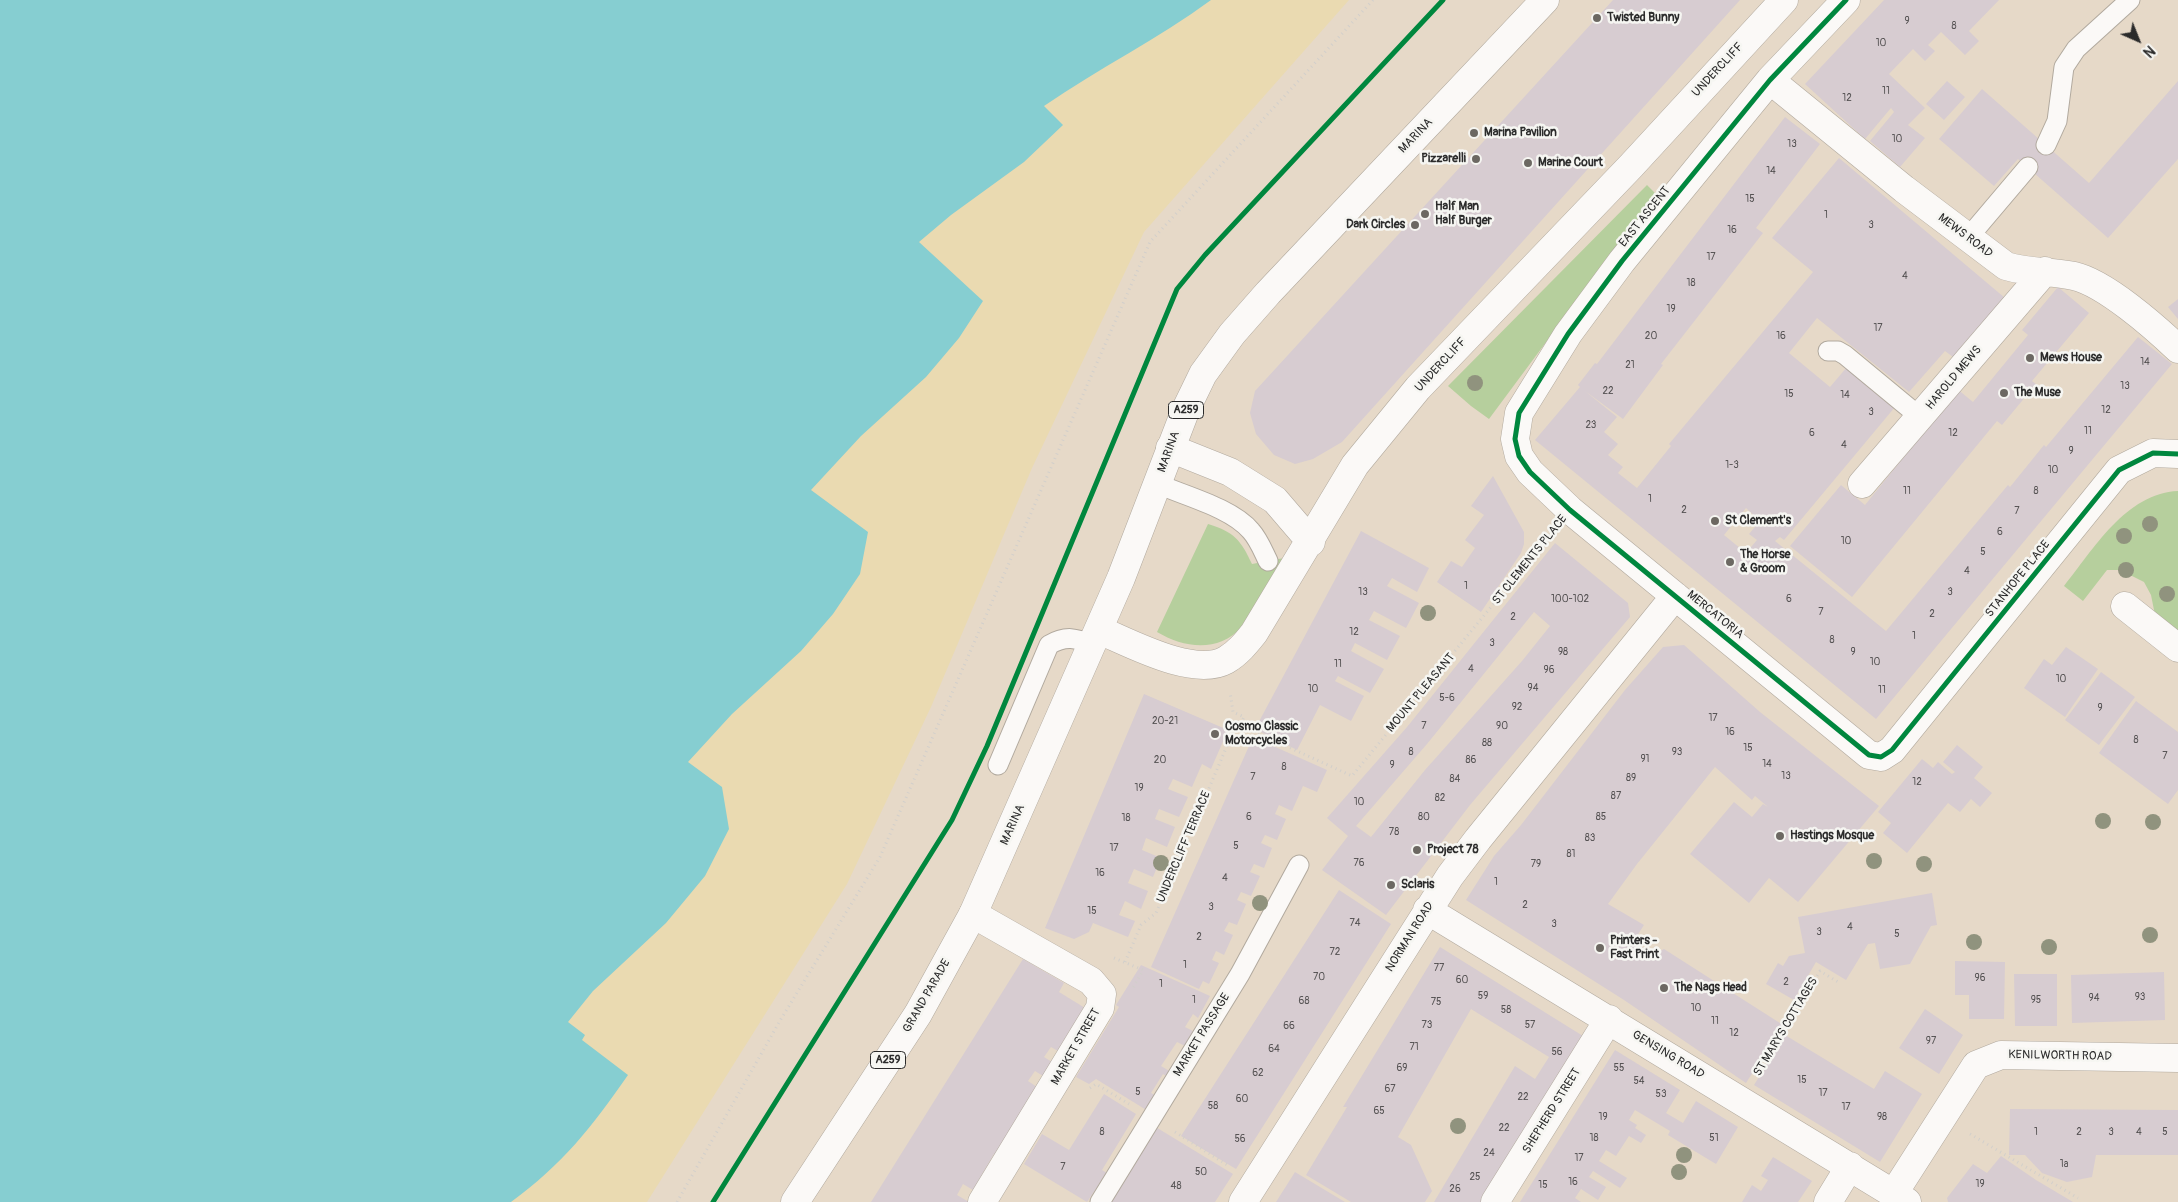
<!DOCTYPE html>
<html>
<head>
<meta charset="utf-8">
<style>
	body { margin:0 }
	#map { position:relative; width:2178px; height:1202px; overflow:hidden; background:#e6d9c8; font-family:Pangolin,sans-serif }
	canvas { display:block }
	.north { position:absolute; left:2113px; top:15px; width:50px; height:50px; -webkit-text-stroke:4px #f6f6f2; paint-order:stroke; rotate:136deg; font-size:14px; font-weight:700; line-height:20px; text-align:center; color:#2b2b2b }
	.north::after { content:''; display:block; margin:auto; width:18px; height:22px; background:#2b2b2b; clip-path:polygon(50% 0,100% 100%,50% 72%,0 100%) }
</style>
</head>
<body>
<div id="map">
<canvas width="2178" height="1202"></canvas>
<div class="north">N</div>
</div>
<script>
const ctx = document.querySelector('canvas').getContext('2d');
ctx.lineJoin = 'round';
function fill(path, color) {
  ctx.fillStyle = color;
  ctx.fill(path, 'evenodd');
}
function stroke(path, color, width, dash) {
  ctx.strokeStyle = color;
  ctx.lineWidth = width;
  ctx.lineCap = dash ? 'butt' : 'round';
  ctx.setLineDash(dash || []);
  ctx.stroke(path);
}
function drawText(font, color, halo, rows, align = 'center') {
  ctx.font = font + ' Pangolin,sans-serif';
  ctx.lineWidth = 5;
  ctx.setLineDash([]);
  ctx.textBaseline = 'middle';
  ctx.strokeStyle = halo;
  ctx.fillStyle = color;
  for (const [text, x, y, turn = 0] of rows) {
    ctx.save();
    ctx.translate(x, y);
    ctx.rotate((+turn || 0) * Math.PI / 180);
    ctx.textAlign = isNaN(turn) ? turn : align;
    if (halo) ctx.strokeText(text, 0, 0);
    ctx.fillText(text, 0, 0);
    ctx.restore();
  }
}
fill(new Path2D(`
	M1647 185 1656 194 1489 419 1471 406 1448 386Z
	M2178 491V641L2156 620 2151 595 2144 582 2120 570H2107L2083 601 2064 586C2093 550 2126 493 2178 491Z
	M1208 524C1234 532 1241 540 1252 564L1284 558C1272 577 1255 612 1242 627 1218 653 1184 648 1157 632Z`), '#b6cf9d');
fill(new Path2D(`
	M919 0H1349L1144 232 1032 468 931 707 847 884 647 1202H156Z`), '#eadab1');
fill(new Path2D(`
	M0 0H1211C1158 39 1099 68 1044 106L1063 125 1024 162 951 215 919 242 983 301 959 338 926 377 861 436 811 490 868 532 860 574 833 614 801 651 732 714 688 762 722 787 729 829 705 876 666 923 593 991 568 1022 585 1035 582 1040 628 1075C592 1127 562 1165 511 1202H0Z`), '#86ced1');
fill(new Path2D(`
	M1613 0H1740L1342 442 1313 459 1295 464 1274 455 1256 434 1250 413 1255 391Z
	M1884 0H1999L1969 31 1979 41 1965 55 1941 32 1928 45 1935 51 1925 61 1913 49 1889 74 1925 108 1908 125 1925 138 1900 167 1870 141 1894 112 1891 108 1865 139 1805 84Z
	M1947 81 1965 97 1944 120 1926 104Z
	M2178 81V159L2108 238 2018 159 1994 186 1939 139 1982 89 2089 183Z
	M1785 117 1820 144 1756 228 1763 233 1661 364 1663 365 1623 419 1585 391 1617 417 1604 432 1618 444 1608 455 1623 467 1618 473 1637 488 1671 446 1669 444 1813 272 1772 238 1839 158 2005 298 1953 357 1945 351 1909 392 1817 318 1789 353 1830 387 1847 367 1895 407 1784 540 1780 537 1775 541 1886 631 2008 485 2010 487 2044 445 2046 447 2138 337 2172 364 1876 719 1535 440 1580 387 1578 385 1595 363 1597 364ZM1746 508 1760 521 1749 534 1757 540 1746 553 1724 535Z
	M2058 287 2089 313 2032 381 2036 384 2002 425 1997 421 1852 597 1790 546 1841 485 1865 505 1912 447 1909 445 1956 388 1973 402 2028 335 2022 330Z
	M2178 299V319L2168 307Z
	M1493 476 1524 532V544L1521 553 1481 612 1437 582 1451 561 1462 567 1475 548 1465 540 1484 515 1471 506Z
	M1361 531 1429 568 1417 592 1392 578 1387 586 1419 603 1406 628 1374 611 1369 620 1400 636 1387 660 1355 643 1351 651 1384 669 1370 693 1338 676 1335 681 1364 696 1351 721 1320 705 1297 750 1255 729Z
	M1555 543 1628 603 1630 617 1470 805 1386 915 1322 870 1348 836 1327 818 1407 727ZM1534 612 1550 626 1522 661 1425 770 1371 837 1356 826 1427 744Z
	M1684 645 1760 712 1879 806 1798 902 1769 878 1749 903 1690 854 1734 802 1752 817 1763 804 1768 807 1755 796 1752 800 1715 767 1637 864 1608 904 1644 925 1633 942 1654 954 1664 949 1783 1025 1746 1083 1624 1000 1466 900 1494 856 1521 825 1625 690 1663 647Z
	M2066 647 2098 669 2065 717 2024 688 2044 659 2052 665Z
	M2101 672 2135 697 2099 745 2065 720Z
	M1144 694 1228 730 1211 769 1202 764 1192 787 1173 779 1168 789 1188 797 1179 817 1159 809 1155 819 1175 827 1167 847 1146 838 1142 850 1161 858 1153 877 1134 869 1128 883 1148 891 1141 909 1125 901 1119 915 1135 921 1128 937 1093 923 1089 932 1074 939 1045 928Z
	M2136 701 2178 732V790L2168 804 2099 753Z
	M1253 737 1327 770 1317 792 1303 786 1292 811 1279 805 1275 814 1286 819 1277 840 1265 835 1261 843 1272 848 1264 868 1254 864 1250 872 1260 876 1251 896 1241 892 1237 900 1246 904 1237 925 1229 922 1224 931 1233 935 1224 955 1216 951 1212 960 1219 963 1209 984 1203 981 1199 989 1151 967Z
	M1957 745 1983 767 1974 778 1992 793 1980 807 1971 799 1960 812 1948 803 1907 853 1883 833 1891 823 1878 812 1922 759 1933 768 1938 762 1952 774 1955 772 1943 762Z
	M1339 890 1391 924 1236 1169 1181 1136Z
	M1932 893 1937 925 1931 926 1910 964 1880 969 1875 943 1868 944 1846 980 1816 962 1794 1000 1766 984 1778 963 1783 966 1789 956 1805 953 1798 917Z
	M1440 947 1583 1036 1485 1202H1434L1515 1066 1535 1079 1549 1057 1471 1009 1398 1137 1411 1145 1432 1191 1425 1202H1351L1306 1175 1347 1107H1343Z
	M1023 959 1064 983 1059 992 1085 1008 1058 1051 1051 1047 1044 1057 1052 1062 1043 1076 1035 1071 1028 1081 1037 1087 1002 1159 994 1154 973 1190 963 1184 957 1195 969 1202H871Z
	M1955 961 2005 962 2004 1019H1969V995H1955Z
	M1141 965 1210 996 1198 1018 1193 1014 1185 1027 1193 1031 1185 1046 1177 1042 1161 1066 1171 1072 1168 1077 1163 1074 1151 1093 1157 1096 1148 1111 1096 1079 1089 1084 1076 1077 1119 1007 1116 1005Z
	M2164 972 2165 1020 2072 1023 2071 975Z
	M2014 974H2057V1026H2015Z
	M1925 1009 1963 1035 1939 1074 1899 1048Z
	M1785 1035 1874 1089 1885 1071 1922 1094 1880 1162 1754 1085Z
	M1615 1050 1680 1090 1666 1113 1683 1123 1696 1101 1738 1127 1716 1164 1668 1135 1670 1131 1635 1110 1629 1120 1637 1125 1635 1128 1646 1135 1641 1143 1629 1136 1616 1156 1606 1150 1599 1161 1627 1178 1620 1188 1593 1171 1589 1177 1606 1187 1598 1200 1581 1189 1575 1198 1581 1202H1520Z
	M1104 1094 1136 1114 1102 1170 1107 1173 1087 1202 1024 1164 1042 1134 1069 1150Z
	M2010 1109 2178 1110V1155H2096L2092 1177 2067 1182 2042 1173 2025 1155H2009Z
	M1154 1126 1233 1174 1215 1202H1107Z
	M2001 1156 2036 1180 2073 1202H1948L1947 1198 1973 1164 1987 1173Z
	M1773 1157 1812 1181 1798 1202H1742L1752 1185 1761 1191 1768 1180 1761 1176Z
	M1295 1172 1345 1202H1276Z`), '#d7ccd1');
const lane = new Path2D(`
	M2046 145 2057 121 2064 67 2076 49 2130 0
	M1967 239 2028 167
	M1828 351H1838L1845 355 1920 417
	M1158 484C1185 496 1232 508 1251 531 1259 540 1263 551 1268 561
	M998 765 1049 645C1066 635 1076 638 1093 645
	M1100 1202 1240 974 1299 865`);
const street = new Path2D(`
	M1846 0 1770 80 1622 261 1568 334 1519 413 1515 439 1519 456 1530 472 1570 510 1869 755 1881 757 1892 750 2119 470 2153 453 2178 454
	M1770 80 1904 189 2006 266C2029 273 2051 271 2074 276 2105 283 2155 327 2178 349
	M1170 448 1230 472 1275 500 1311 542
	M1862 484 2045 271
	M2125 606 2178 648
	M1099 630C1130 643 1194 678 1226 660 1238 653 1246 643 1254 633L1355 465 1418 388 1631 166 1784 0
	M1427 910 1907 1202
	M973 914 1091 981 1102 994 1100 1008 982 1202
	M1894 1193 1976 1065 2001 1055 2178 1058
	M1243 1202 1450 876 1478 839 1675 596
	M1495 1202 1609 1019
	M1828 1202 1850 1166`);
const highway = new Path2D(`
	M795 1202 918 1014 973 914 1121 578 1186 409 1203 374 1232 334 1268 293 1545 0`);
stroke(lane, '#b1a99e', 21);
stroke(street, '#b1a99e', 29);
stroke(highway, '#b1a99e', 29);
stroke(new Path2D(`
	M1240 725 1352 776 1551 534
	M1114 958 1143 970 1133 988
	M1125 962 1141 925 1156 913 1235 727 1237 724 1240 725 1244 717 1233 712 1230 692
	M1757 1074 1820 971 1838 982
	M1090 1088 1096 1084 1129 1104
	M1175 1132 1229 1166
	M1970 1134 2078 1198
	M677 1202 781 1019 880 857 1150 242 1373 0`), '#d2cfcb', 3, [1, 4]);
stroke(lane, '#fbf9f7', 19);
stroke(street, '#fbf9f7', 28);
stroke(highway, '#fbf9f7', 28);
stroke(new Path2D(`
	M1846 0 1770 80 1622 261 1568 334 1519 413 1515 439 1519 456 1530 472 1570 510 1869 755 1881 757 1892 750 2119 470 2153 453 2178 454
	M713 1202 952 820 987 746 1177 289 1205 255 1443 0`), '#00873e', 5);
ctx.fillStyle = '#90937e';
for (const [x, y] of [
	[1475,383],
	[2150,524],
	[2124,536],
	[2126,570],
	[2167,594],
	[1428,613],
	[2103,821],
	[2153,822],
	[1874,861],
	[1161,863],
	[1924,864],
	[1260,903],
	[2150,935],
	[1974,942],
	[2049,947],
	[1458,1126],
	[1684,1155],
	[1679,1172]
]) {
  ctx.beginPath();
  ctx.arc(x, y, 8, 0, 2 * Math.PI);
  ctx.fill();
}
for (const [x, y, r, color] of [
	[1597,18,5,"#6c6862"],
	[1474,133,5,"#6c6862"],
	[1476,159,5,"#6c6862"],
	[1528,163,5,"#6c6862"],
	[1425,214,5,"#6c6862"],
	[1415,225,5,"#6c6862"],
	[2030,358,5,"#6c6862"],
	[2004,393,5,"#6c6862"],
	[1715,521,5,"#6c6862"],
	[1730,562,5,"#6c6862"],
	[1215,734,5,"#6c6862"],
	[1780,836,5,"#6c6862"],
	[1417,850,5,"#6c6862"],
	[1391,885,5,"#6c6862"],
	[1600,948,5,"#6c6862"],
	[1664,988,5,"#6c6862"]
]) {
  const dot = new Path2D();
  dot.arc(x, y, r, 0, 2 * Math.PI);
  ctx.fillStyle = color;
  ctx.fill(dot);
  stroke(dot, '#f6f6f2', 2);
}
drawText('10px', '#565354', null, [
	["9",1907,21],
	["8",1954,26],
	["10",1881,43],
	["11",1886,91],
	["12",1847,98],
	["10",1897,139],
	["13",1792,144],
	["14",1771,171],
	["15",1750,199],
	["1",1826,215],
	["3",1871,225],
	["16",1732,230],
	["17",1711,257],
	["4",1905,276],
	["18",1691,283],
	["19",1671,309],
	["17",1878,328],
	["20",1651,336],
	["16",1781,336],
	["14",2145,362],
	["21",1630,365],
	["13",2125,386],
	["22",1608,391],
	["15",1789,394],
	["14",1845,395],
	["12",2106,410],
	["3",1871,412],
	["23",1591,425],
	["11",2088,431],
	["6",1812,433],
	["12",1953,433],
	["4",1844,445],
	["9",2071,451],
	["1-3",1732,465],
	["10",2053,470],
	["11",1907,491],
	["8",2036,491],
	["1",1650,499],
	["2",1684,510],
	["7",2017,511],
	["6",2000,532],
	["10",1846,541],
	["5",1983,552],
	["4",1967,571],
	["1",1466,586],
	["13",1363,592],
	["3",1950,592],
	["100-102",1570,599],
	["6",1789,599],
	["7",1821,612],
	["2",1932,614],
	["2",1513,617],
	["12",1354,632],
	["1",1914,636],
	["8",1832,640],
	["3",1492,643],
	["98",1563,652],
	["9",1853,652],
	["10",1875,662],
	["11",1338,664],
	["4",1471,669],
	["96",1549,670],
	["10",2061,679],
	["94",1533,688],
	["10",1313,689],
	["11",1882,690],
	["5-6",1447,698],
	["92",1517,707],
	["9",2100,708],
	["17",1713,718],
	["20-21",1165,721],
	["7",1424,726],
	["90",1502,726],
	["16",1730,732],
	["8",2136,740],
	["88",1487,743],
	["15",1748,748],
	["8",1411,752],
	["93",1677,752],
	["7",2165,756],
	["91",1645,759],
	["20",1160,760],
	["86",1471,760],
	["14",1767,764],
	["9",1392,765],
	["8",1284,767],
	["13",1786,776],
	["7",1253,777],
	["89",1631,778],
	["84",1455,779],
	["12",1917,782],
	["19",1139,788],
	["87",1616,796],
	["82",1440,798],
	["10",1359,802],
	["6",1249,817],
	["80",1424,817],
	["85",1601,817],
	["18",1126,818],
	["78",1394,832],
	["83",1590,838],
	["5",1236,846],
	["17",1114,848],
	["81",1571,854],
	["76",1359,863],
	["79",1536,864],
	["16",1100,873],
	["4",1225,878],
	["1",1496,882],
	["2",1525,905],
	["3",1211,907],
	["15",1092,911],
	["74",1355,923],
	["3",1554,924],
	["4",1850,927],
	["3",1819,932],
	["5",1897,934],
	["2",1199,937],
	["72",1335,952],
	["1",1185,965],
	["77",1439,968],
	["70",1319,977],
	["96",1980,978],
	["60",1462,980],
	["2",1786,982],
	["1",1161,984],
	["59",1483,996],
	["93",2140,997],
	["94",2094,998],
	["1",1194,1000],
	["95",2036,1000],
	["68",1304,1001],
	["75",1436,1002],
	["10",1696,1008],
	["58",1506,1010],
	["11",1715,1021],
	["73",1427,1025],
	["57",1530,1025],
	["66",1289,1026],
	["12",1734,1033],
	["97",1931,1041],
	["71",1414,1047],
	["64",1274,1049],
	["56",1557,1052],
	["69",1402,1068],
	["55",1619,1068],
	["62",1258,1073],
	["15",1802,1080],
	["54",1639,1081],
	["67",1390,1089],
	["5",1138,1092],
	["17",1823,1093],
	["53",1661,1094],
	["22",1523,1097],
	["60",1242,1099],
	["58",1213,1106],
	["17",1846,1107],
	["65",1379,1111],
	["19",1603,1117],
	["98",1882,1117],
	["22",1504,1128],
	["8",1102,1132],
	["1",2036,1132],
	["2",2079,1132],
	["3",2111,1132],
	["4",2139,1132],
	["5",2165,1132],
	["18",1594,1138],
	["51",1714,1138],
	["56",1240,1139],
	["24",1489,1153],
	["17",1579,1158],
	["1a",2064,1164],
	["7",1063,1167],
	["50",1201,1172],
	["25",1475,1177],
	["16",1573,1182],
	["19",1980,1184],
	["15",1543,1185],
	["48",1176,1186],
	["26",1455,1189]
]);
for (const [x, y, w] of [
	[1186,410,35],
	[888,1060,35]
]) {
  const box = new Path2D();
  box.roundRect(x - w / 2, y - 8.5, w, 17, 4);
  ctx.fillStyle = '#f6f6f2';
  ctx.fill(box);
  stroke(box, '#2b2b2b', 1);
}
drawText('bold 11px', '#2b2b2b', null, [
	["A259",1186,410],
	["A259",888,1060]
]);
drawText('bold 12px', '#2b2b2b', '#f6f6f2', [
	["Twisted Bunny",1607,18],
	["Marina Pavilion",1484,133],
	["Pizzarelli",1466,159,"right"],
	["Marine Court",1538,163],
	["Half Man",1435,207],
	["Half Burger",1435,221],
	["Dark Circles",1405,225,"right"],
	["Mews House",2040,358],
	["The Muse",2014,393],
	["St Clement's",1725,521],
	["The Horse",1740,555],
	["& Groom",1740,569],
	["Cosmo Classic",1225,727],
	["Motorcycles",1225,741],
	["Hastings Mosque",1790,836],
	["Project 78",1427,850],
	["Sclaris",1401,885],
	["Printers -",1610,941],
	["Fast Print",1610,955],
	["The Nags Head",1674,988]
], 'left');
drawText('12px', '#2b2b2b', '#f6f6f2', [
	["UNDERCLIFF",1718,70,-47],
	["MARINA",1416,136,-46],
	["EAST ASCENT",1645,217,-51],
	["MEWS ROAD",1965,236,37],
	["UNDERCLIFF",1441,365,-47],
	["HAROLD MEWS",1954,378,-50],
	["MARINA",1169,452,-70],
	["ST CLEMENTS PLACE",1530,560,-51],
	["STANHOPE PLACE",2018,579,-51],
	["MERCATORIA",1715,615,39],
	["MOUNT PLEASANT",1421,693,-50],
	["MARINA",1013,825,-66],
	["UNDERCLIFF TERRACE",1184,847,-67],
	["NORMAN ROAD",1410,937,-58],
	["GRAND PARADE",927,996,-60],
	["ST MARYS COTTAGES",1786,1027,-59],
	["MARKET PASSAGE",1202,1035,-58],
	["MARKET STREET",1076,1047,-60],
	["GENSING ROAD",1668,1055,31],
	["KENILWORTH ROAD",2060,1056,1],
	["SHEPHERD STREET",1552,1111,-58]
]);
</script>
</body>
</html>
